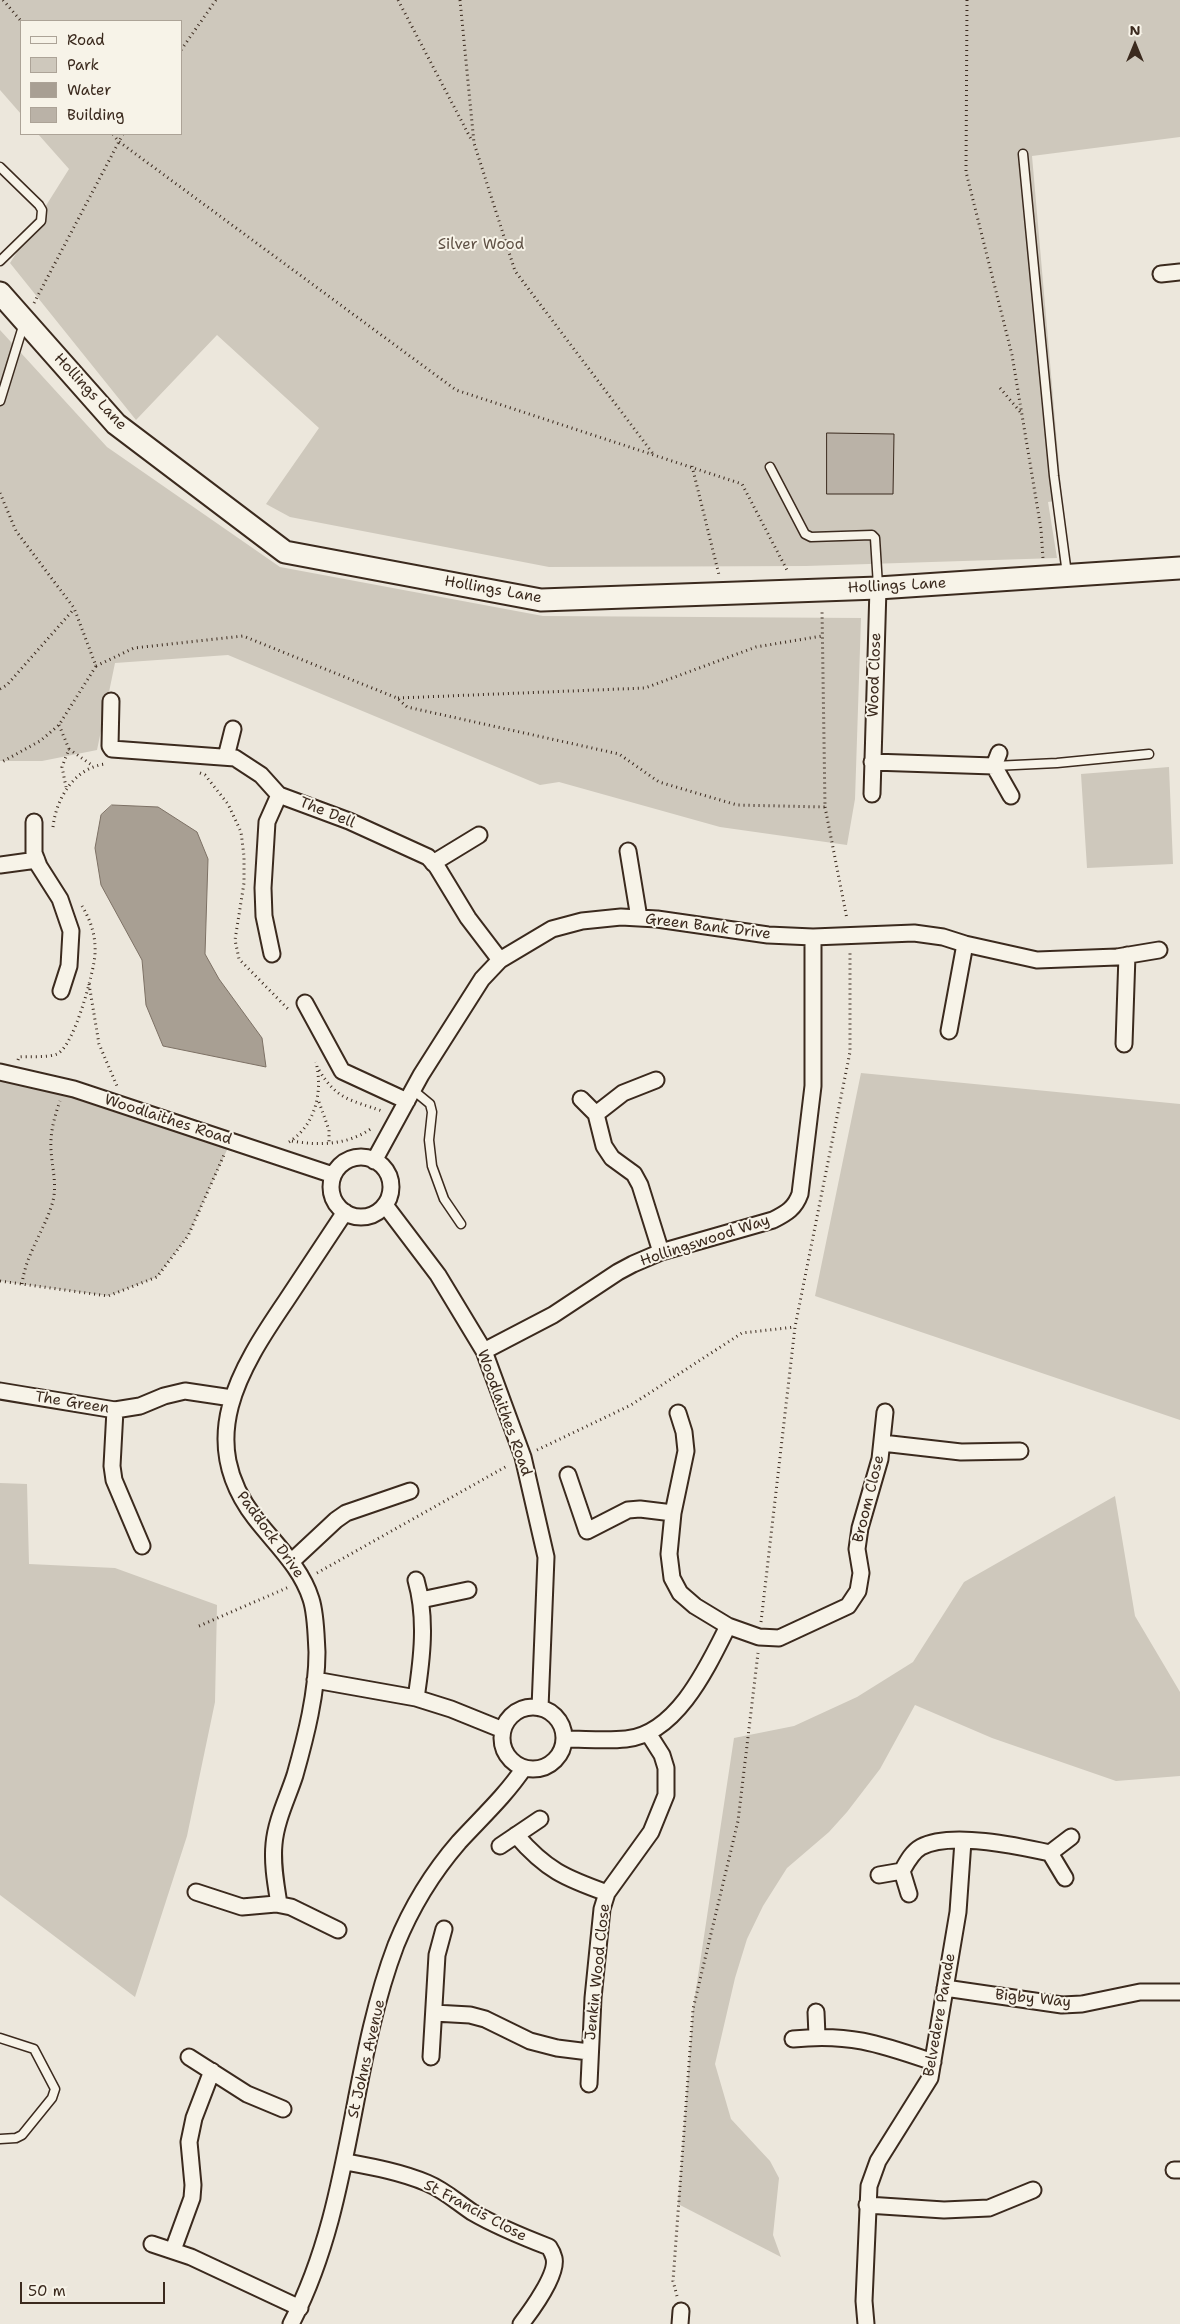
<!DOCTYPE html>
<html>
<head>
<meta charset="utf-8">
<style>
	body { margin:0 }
	#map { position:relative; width:1180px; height:2324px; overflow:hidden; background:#ece7dc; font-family:"Shantell Sans",sans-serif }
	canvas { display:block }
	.legend { position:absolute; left:20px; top:20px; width:162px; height:115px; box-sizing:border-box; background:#f7f3e8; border:1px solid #aca397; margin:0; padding:6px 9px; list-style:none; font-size:15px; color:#3b2a1e }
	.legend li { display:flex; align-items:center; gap:10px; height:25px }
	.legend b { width:25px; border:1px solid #aca397 }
	.north { position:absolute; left:1110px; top:20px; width:50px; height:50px; -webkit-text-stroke:4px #f7f3e8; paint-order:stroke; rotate:0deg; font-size:14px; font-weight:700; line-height:20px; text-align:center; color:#3b2a1e }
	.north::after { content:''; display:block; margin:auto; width:18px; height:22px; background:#3b2a1e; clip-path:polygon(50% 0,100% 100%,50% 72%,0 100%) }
	.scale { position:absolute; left:20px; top:2282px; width:145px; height:22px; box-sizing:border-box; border:2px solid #3b2a1e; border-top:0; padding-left:6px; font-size:15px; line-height:18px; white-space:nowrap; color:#3b2a1e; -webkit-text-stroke:4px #f7f3e8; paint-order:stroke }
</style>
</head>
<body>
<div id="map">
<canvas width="1180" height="2324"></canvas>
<ul class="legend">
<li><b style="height:6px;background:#f7f3e8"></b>Road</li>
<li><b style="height:14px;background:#cec8bc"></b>Park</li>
<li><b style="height:14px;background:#a89f93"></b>Water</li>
<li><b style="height:14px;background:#bab2a7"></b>Building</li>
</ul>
<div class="north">N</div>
<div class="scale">50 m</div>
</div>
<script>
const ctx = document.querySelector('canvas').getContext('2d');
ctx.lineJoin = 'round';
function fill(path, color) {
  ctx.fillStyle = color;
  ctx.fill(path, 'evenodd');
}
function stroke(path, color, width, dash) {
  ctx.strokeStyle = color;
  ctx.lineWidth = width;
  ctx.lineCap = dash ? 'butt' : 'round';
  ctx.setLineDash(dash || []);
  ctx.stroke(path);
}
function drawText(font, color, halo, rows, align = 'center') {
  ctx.font = font + ' "Shantell Sans",sans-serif';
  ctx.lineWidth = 4;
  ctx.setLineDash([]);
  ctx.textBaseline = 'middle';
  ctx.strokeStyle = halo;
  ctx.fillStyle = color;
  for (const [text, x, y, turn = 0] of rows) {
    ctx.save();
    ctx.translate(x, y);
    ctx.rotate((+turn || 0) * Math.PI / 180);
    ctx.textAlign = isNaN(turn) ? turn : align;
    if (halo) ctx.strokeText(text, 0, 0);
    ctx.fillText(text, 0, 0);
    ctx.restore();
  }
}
fill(new Path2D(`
	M0 0H1180V137L1032 156 1062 500 1048 502 1057 558 806 566 549 567 290 517 266 504 319 428 217 335 136 420 10 263 69 169 38 134H181V21H21V114L0 90Z
	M0 330 107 447 280 567 543 616 861 618 855 799 847 845 720 827 559 782 540 785 228 655 115 663 97 750 42 761H0Z
	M1169 767 1173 864 1087 868 1081 774Z
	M0 1072 231 1141 188 1236 157 1277 108 1296 0 1281Z
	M861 1073 1180 1104V1420L815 1296Z
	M0 1483 27 1484 29 1564 115 1568 217 1605 215 1702 187 1836 135 1997 0 1895Z
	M1115 1496 1135 1616 1180 1692V1776L1116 1781 992 1738 915 1705 880 1769 847 1812 829 1832 787 1868 763 1906 747 1939 735 1978 715 2064 731 2119 770 2161 779 2178 773 2235 781 2257 678 2204 693 2009 734 1738 794 1726 857 1697 913 1662 964 1582Z`), '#cec8bc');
const water = new Path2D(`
	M112 805 158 807 197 832 208 859 205 954 219 979 262 1038 266 1067 163 1046 146 1005 142 960 101 885 95 848 101 815Z`);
fill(water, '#a89f93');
stroke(water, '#7c7064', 1);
const building = new Path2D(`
	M827 433 894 434 893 494H827Z`);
fill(building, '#bab2a7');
stroke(building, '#3b2a1e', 1);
const lane = new Path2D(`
	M1023 154 1054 476 1067 574
	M0 167 39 205 42 210 41 221 0 261
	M0 401 24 323
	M770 467 805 534 811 537 872 535 875 538 878 586
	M994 766 1057 763 1149 754
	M413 1090 430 1104 432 1112 429 1140 432 1166 444 1199 461 1224
	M0 2038 34 2049 55 2089 52 2098 22 2135 16 2138 0 2139`);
const street = new Path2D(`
	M1161 274 1180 272
	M111 701 110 746 112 749 235 758 261 775 279 795 349 821 428 857 437 867 468 918 500 960
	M999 753 994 766 1011 796
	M226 757 233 729
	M872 762 994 766
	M872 794 878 588
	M34 822V853L39 866 60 899 71 931 69 966 61 991
	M628 851 639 918
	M433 863 479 835
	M0 865 37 860
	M272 954 264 916 263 888 267 822 279 795
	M305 1003 342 1071 407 1101
	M949 1031 965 944
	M1124 1044 1127 955
	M0 1072 74 1089 333 1175
	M581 1099 596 1114 604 1146 612 1158 634 1174 640 1185 661 1252
	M596 1114 623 1093 656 1080
	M331 1187a30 30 0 1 1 60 0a30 30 0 1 1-60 0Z
	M374 1161 421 1075 482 979 500 960 552 929 582 921 621 917 657 919 768 935 813 937 914 933 943 937 965 944 1037 960 1117 957 1159 950
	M385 1205 438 1275 484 1351 523 1457 546 1557 540 1708
	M484 1351 553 1315 618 1272 633 1264 661 1252 773 1220C787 1213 795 1208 800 1194L813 1086V937
	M0 1391 115 1410 140 1406 164 1396 185 1391 232 1398
	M115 1410 112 1466 114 1480 142 1546
	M678 1413 684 1432 686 1451 673 1513 669 1554 672 1578 680 1593 695 1606 728 1626 759 1637 779 1638 848 1606 858 1591 861 1573 857 1549 860 1528 880 1459 885 1412
	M882 1443 961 1452 1020 1451
	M568 1475 587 1531 628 1510 640 1509 673 1513
	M291 1562 336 1520 346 1513 410 1491
	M421 1600 468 1590
	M315 1680 416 1698 451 1709 503 1730
	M416 1698C422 1659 427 1618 416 1580
	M502 1738a31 31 0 1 1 62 0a31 31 0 1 1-62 0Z
	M565 1739C585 1739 606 1741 626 1739 677 1734 708 1666 728 1626
	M516 1835C546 1870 565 1878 607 1893
	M500 1846 540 1819
	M902 1871C907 1862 912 1852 921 1847 950 1831 1019 1846 1050 1853
	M879 1875 902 1871 909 1894
	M1065 1878 1050 1853 1071 1837
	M196 1892 242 1907 276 1904 291 1907 338 1930
	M279 1904C276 1885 272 1864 274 1844 276 1820 288 1797 295 1775 306 1736 317 1693 317 1652 316 1636 316 1614 311 1599 301 1567 275 1544 255 1518 195 1440 239 1370 286 1301 306 1271 325 1242 345 1212
	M945 1988 1062 2005 1082 2004 1140 1992H1180
	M816 2012 817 2036
	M434 2013 470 2015 485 2019 530 2041 557 2048 589 2052
	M793 2039C850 2033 880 2044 933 2062
	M189 2057 247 2094 283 2109
	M431 2057 437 1955 444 1929
	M589 2084 593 1998 602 1909 607 1893 651 1832 666 1795V1768L662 1755 648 1733
	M346 2162C373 2167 401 2172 427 2183 444 2190 457 2202 472 2212 496 2226 523 2237 549 2247 551 2250 553 2254 554 2258 558 2274 531 2311 521 2324
	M1174 2170H1180
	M867 2205 944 2210 989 2208 1033 2190
	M152 2244 191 2257 300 2308
	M173 2250 192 2198 193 2185 189 2142 194 2118 212 2071
	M291 2324C353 2205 349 2069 396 1945 411 1908 433 1872 459 1842 482 1817 505 1796 524 1768
	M680 2324 681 2311
	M866 2324 864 2301 869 2186 878 2161 930 2078 958 1912 963 1841`);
const secondary = new Path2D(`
	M0 293 116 424 285 552 541 600 878 588 1180 568`);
stroke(lane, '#3b2a1e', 11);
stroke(street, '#3b2a1e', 19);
stroke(secondary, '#3b2a1e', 25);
stroke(new Path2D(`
	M3 0 21 21
	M398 0 472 141
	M460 0 474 143 515 271 654 455
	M967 0 966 172 1012 355 1041 529 1043 559
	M181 50 216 0
	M113 134 118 141 456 390 742 484 788 572
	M34 303 123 134
	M1000 388 1022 414
	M692 466 719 575
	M0 493 16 531 74 608 96 666 59 725 40 741 0 763
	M96 666 134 648 243 636 397 698 407 707 619 754 659 782 737 805 825 807 822 610
	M0 689 7 685 74 609
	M398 698 645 688 756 647 822 636
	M59 725 69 749 62 767 66 787
	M69 749 93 766
	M200 773 205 775 228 804 241 832 244 856V883L235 940 239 959 288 1009
	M825 807 847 919
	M53 827C56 799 74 768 105 764
	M89 984 99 1044 117 1086
	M18 1060 19 1057C30 1056 47 1058 57 1054 74 1047 94 972 95 954 96 936 91 921 82 906
	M319 1070C337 1100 351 1100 382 1111
	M319 1102 329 1130V1144
	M292 1141C320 1146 348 1145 372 1128
	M289 1142C316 1125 323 1091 316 1062
	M0 1281 108 1296 157 1277 188 1236 224 1155
	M22 1284C26 1253 45 1230 53 1201 57 1184 52 1167 51 1150 50 1133 54 1118 60 1101
	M537 1450 631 1405 742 1333 795 1327
	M317 1573 507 1466
	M761 1622 795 1327 850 1052V953
	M199 1626 289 1587
	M677 2296 673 2281 693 2009 738 1821 758 1653`), '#3b2a1e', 3, [1, 4]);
stroke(lane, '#f7f3e8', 8);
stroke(street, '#f7f3e8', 15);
stroke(secondary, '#f7f3e8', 21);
drawText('15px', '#605246', '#f7f3e8', [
	["Silver Wood",481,245]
]);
drawText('15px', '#3b2a1e', '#f7f3e8', [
	["Hollings Lane",90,392,47],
	["Hollings Lane",897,586,-3],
	["Hollings Lane",493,590,10],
	["Wood Close",875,675,-88],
	["The Dell",327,813,22],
	["Green Bank Drive",708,927,7],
	["Woodlaithes Road",168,1120,18],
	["Hollingswood Way",705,1241,-18],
	["The Green",72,1403,9],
	["Woodlaithes Road",504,1413,70],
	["Broom Close",869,1499,-76],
	["Paddock Drive",270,1535,54],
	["Jenkin Wood Close",598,1972,-84],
	["Bigby Way",1033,1999,6],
	["Belvedere Parade",940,2015,-80],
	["St Johns Avenue",367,2059,-77],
	["St Francis Close",475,2211,28]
]);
</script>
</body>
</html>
